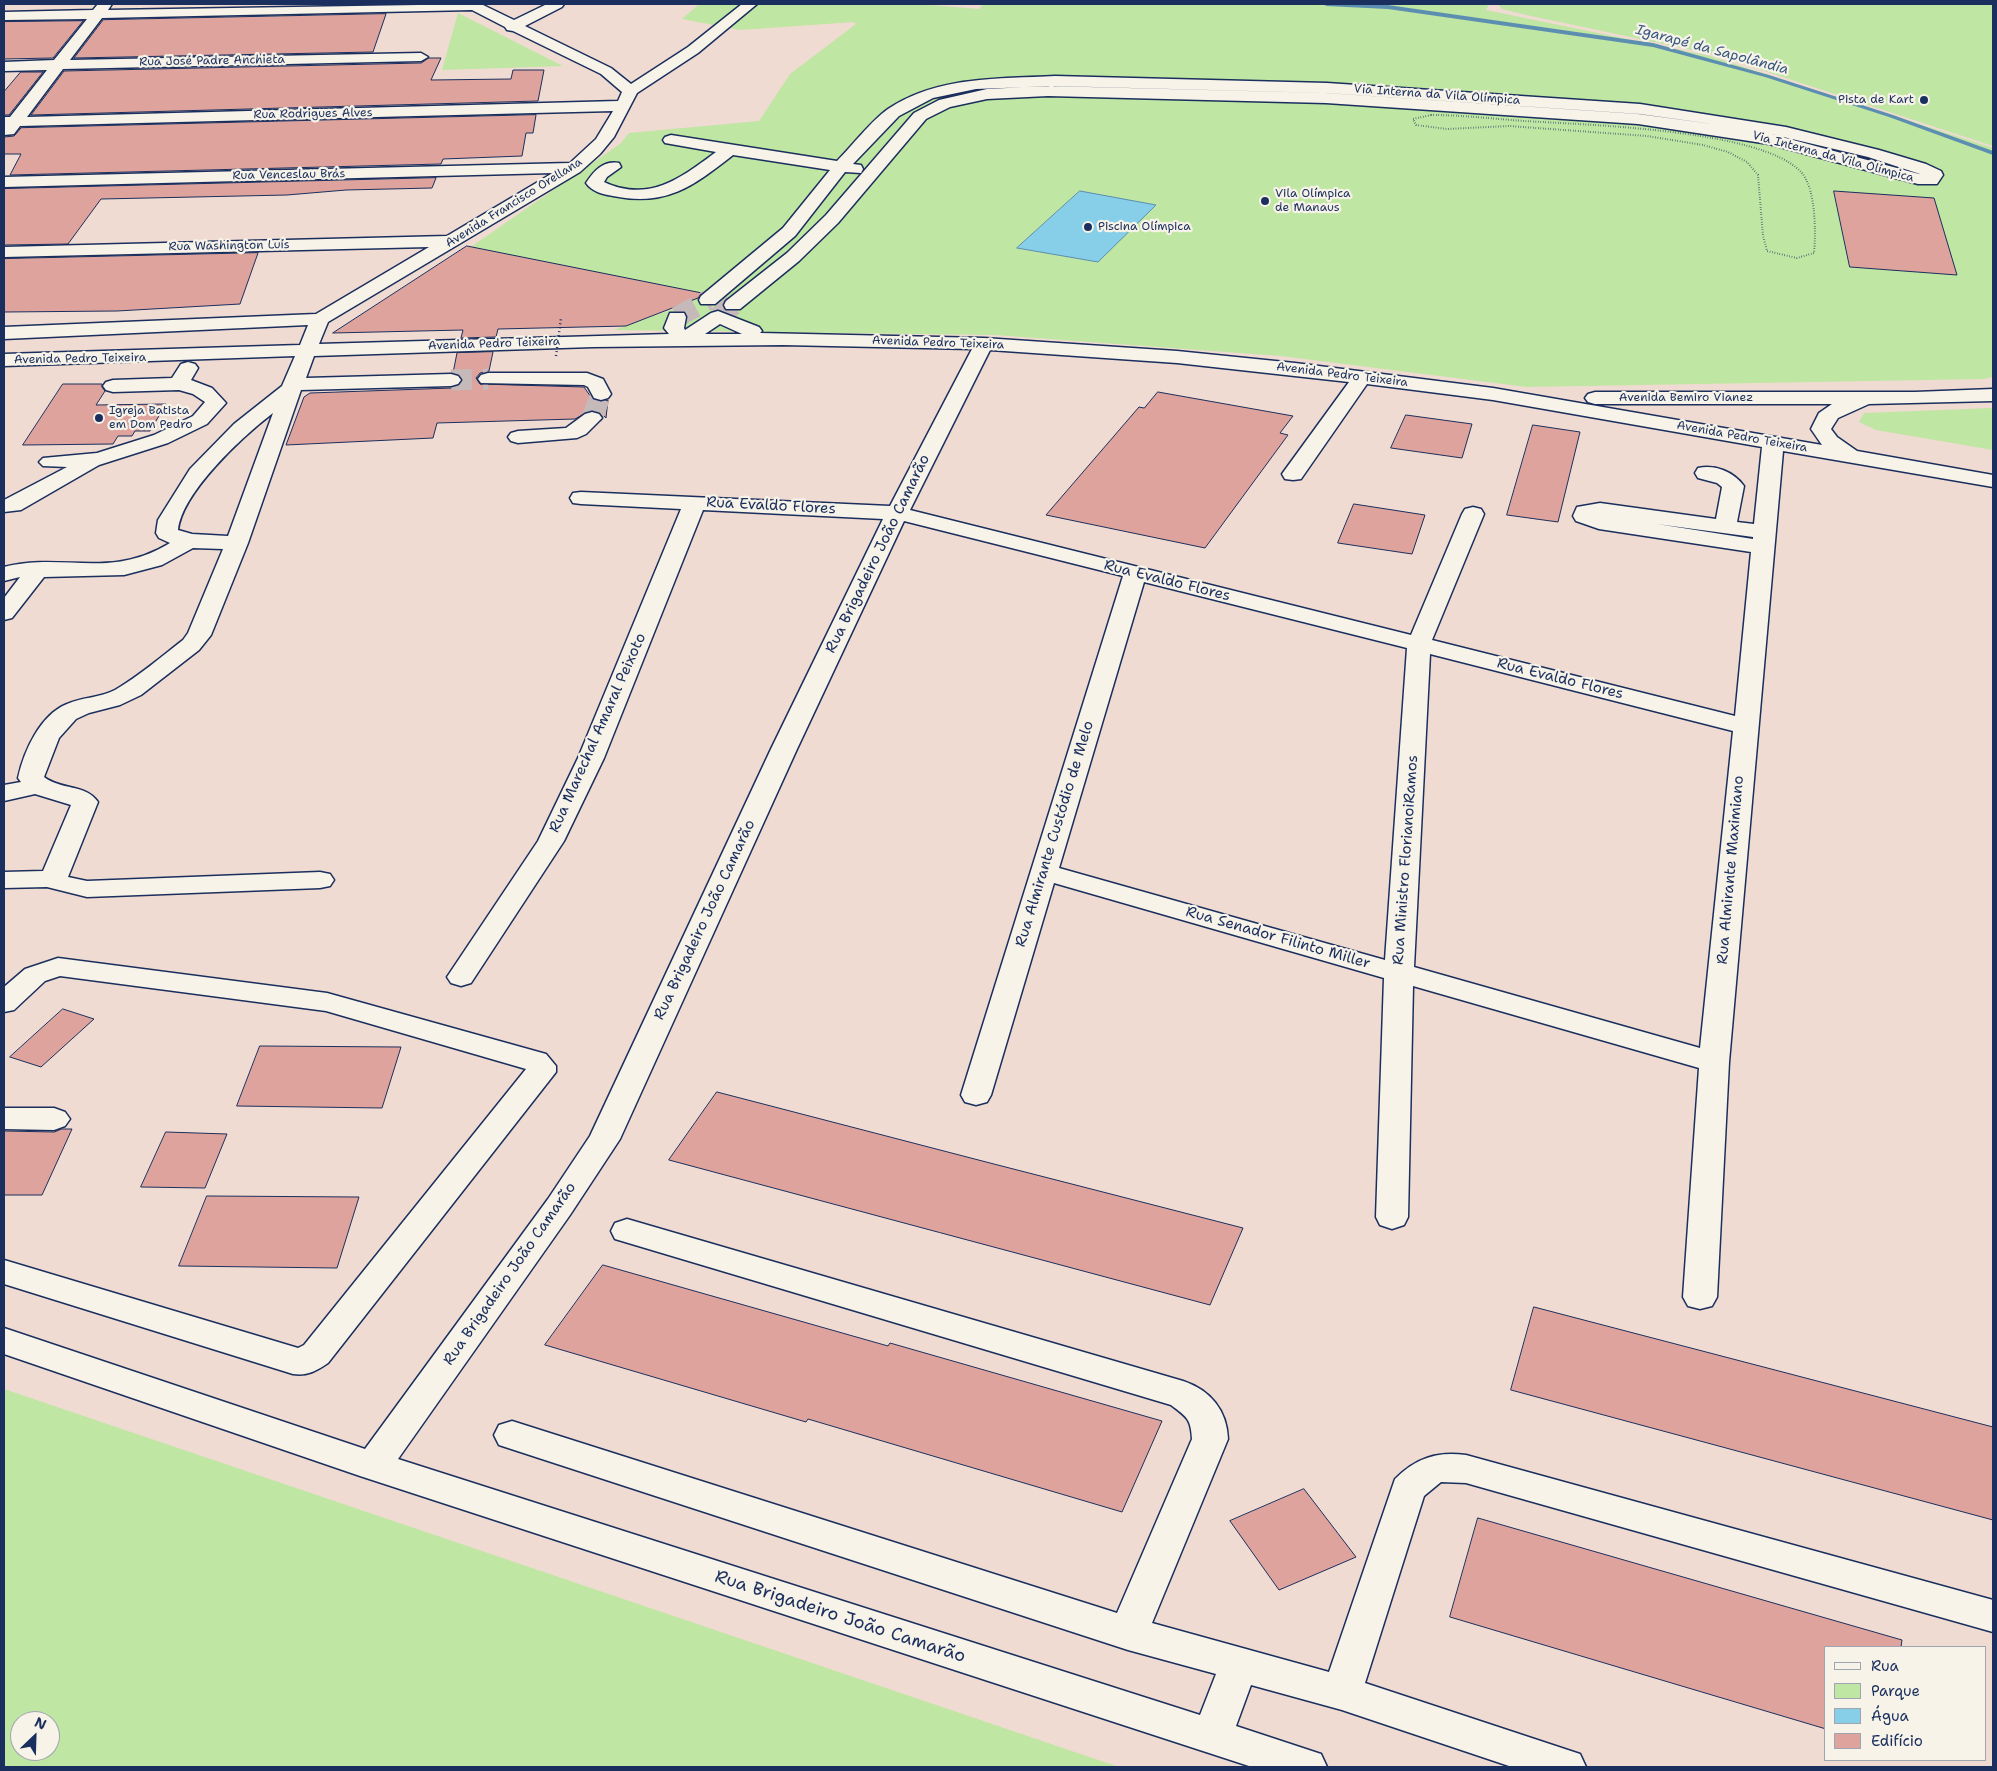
<!DOCTYPE html>
<html>
<head>
<meta charset="utf-8">
<style>
	body { margin:0 }
	#map { position:relative; width:1997px; height:1771px; overflow:hidden; background:#efdbd1; font-family:"Shantell Sans",sans-serif }
	canvas { display:block }
	.frame { position:absolute; inset:0; border:5px solid #1b2f5e; pointer-events:none }
	.legend { position:absolute; left:1824px; top:1646px; width:162px; height:115px; box-sizing:border-box; background:#f7f3e8; border:1px solid #9fa5b1; margin:0; padding:6px 9px; list-style:none; font-size:15px; color:#1b2f5e }
	.legend li { display:flex; align-items:center; gap:10px; height:25px }
	.legend b { width:25px; border:1px solid #9fa5b1 }
	.north { position:absolute; left:10px; top:1711px; width:50px; height:50px; box-sizing:border-box; background:#f7f3e8; border:1px solid #9fa5b1; border-radius:50%; rotate:24deg; font-size:14px; font-weight:700; line-height:20px; text-align:center; color:#1b2f5e }
	.north::after { content:''; display:block; margin:auto; width:18px; height:22px; background:#1b2f5e; clip-path:polygon(50% 0,100% 100%,50% 72%,0 100%) }
</style>
</head>
<body>
<div id="map">
<canvas width="1997" height="1771"></canvas>
<div class="frame"></div>
<ul class="legend">
<li><b style="height:6px;background:#f7f3e8"></b>Rua</li>
<li><b style="height:14px;background:#bfe6a2"></b>Parque</li>
<li><b style="height:14px;background:#87cee8"></b>Água</li>
<li><b style="height:14px;background:#dda39c"></b>Edifício</li>
</ul>
<div class="north">N</div>
</div>
<script>
const ctx = document.querySelector('canvas').getContext('2d');
ctx.lineJoin = 'round';
function fill(path, color) {
  ctx.fillStyle = color;
  ctx.fill(path, 'evenodd');
}
function stroke(path, color, width, dash) {
  ctx.strokeStyle = color;
  ctx.lineWidth = width;
  ctx.lineCap = dash ? 'butt' : 'round';
  ctx.setLineDash(dash || []);
  ctx.stroke(path);
}
function drawText(font, color, halo, rows, align = 'center') {
  ctx.font = font + ' "Shantell Sans",sans-serif';
  ctx.lineWidth = 4.5;
  ctx.setLineDash([]);
  ctx.textBaseline = 'middle';
  ctx.strokeStyle = halo;
  ctx.fillStyle = color;
  for (const [text, x, y, turn = 0] of rows) {
    ctx.save();
    ctx.translate(x, y);
    ctx.rotate((+turn || 0) * Math.PI / 180);
    ctx.textAlign = isNaN(turn) ? turn : align;
    if (halo) ctx.strokeText(text, 0, 0);
    ctx.fillText(text, 0, 0);
    ctx.restore();
  }
}
fill(new Path2D(`
	M696 4H919L979 9 983 4H1489L1486 10 1710 56 1993 148V377L1983 379 1527 387 1281 356 995 335 614 330 693 302 462 253 620 144 629 133 759 121 790 74 856 24 854 22 740 30 682 19 698 5Z
	M1498 4H1993V146L1716 55 1531 16 1502 9Z
	M458 13 563 66 442 70Z
	M1993 408V450L1876 430 1859 422 1864 413Z
	M4 1389 1119 1767H4ZM20 1721H50V1751H20Z`), '#bfe6a2');
const water = new Path2D(`
	M1080 191 1156 205 1098 262 1017 248Z`);
fill(water, '#87cee8');
stroke(water, '#5c8eb1', 1);
fill(new Path2D(`
	M1324 4 1388 5 1653 43 1769 75 1893 115 1993 151V155L1889 117 1765 77 1653 47 1388 9 1326 6Z`), '#5c8eb1');
const building = new Path2D(`
	M386 14 373 52 74 58 103 20Z
	M83 21 53 58 4 59V22Z
	M429 58H441L431 80 511 79 513 70H544L538 101 31 115 64 71 421 63Z
	M21 72H43L9 115H4V92Z
	M536 115 533 133H526L522 156 443 159 441 164 10 175 21 154H4V137L14 136 21 128Z
	M436 178 432 188 346 190 287 195 101 199 68 244 4 245V189Z
	M1834 191 1934 198 1957 275 1850 267Z
	M467 246 702 293 698 298 626 326 498 329 496 337 461 338 463 330 333 333Z
	M258 253 240 304 117 311 4 312V259Z
	M493 352 489 371 480 373 476 378 480 384 584 387 593 400 600 402 608 400 606 418 600 412 591 410 575 419 437 423 433 438 286 445 304 397 310 393 452 388 460 385 463 380 460 375 453 373 457 353Z
	M63 384H102V387L105 391 96 405 166 404 150 431H135L132 436H118L113 444 23 445Z
	M1158 392 1293 416 1280 433 1288 435 1205 548 1046 515 1139 407 1144 408Z
	M1406 415 1472 424 1462 458 1391 448Z
	M1533 425 1580 432 1558 522 1507 515Z
	M1354 504 1425 515 1412 554 1338 543Z
	M63 1009 94 1019 41 1067 10 1057Z
	M260 1046 401 1047 382 1108 237 1106Z
	M717 1092 990 1163 1243 1228 1210 1305 669 1160Z
	M62 1129H72L42 1195H4V1131L54 1132Z
	M166 1132 227 1134 205 1188 141 1187Z
	M207 1196 359 1197 337 1268 179 1266Z
	M603 1265 888 1346 890 1343 1162 1421 1122 1512 808 1419 806 1422 545 1345Z
	M1534 1307 1993 1427V1520L1511 1390Z
	M1304 1489 1356 1557 1279 1590 1230 1521Z
	M1478 1518 1902 1640 1901 1647H1826V1729L1450 1617Z`);
fill(building, '#dda39c');
stroke(building, '#1b2f5e', 1);
stroke(new Path2D(`
	M677 317 708 300
	M718 317 733 305
	M451 380 488 379
	M592 418 601 394`), '#c5b9ba', 21, [21, 11]);
const minor = new Path2D(`
	M98 4H112L108 10 481 4 514 20 547 4H564L562 7 525 26 611 68 631 84 688 47 742 4H757L698 53 637 93 614 137 600 154 580 172 328 322 319 344 669 334 664 328 670 313H684L686 317 684 328 685 330 711 313 718 311 759 327 762 331 760 333 984 338 1177 351 1295 363 1493 388 1822 445 1811 429 1819 413 1832 404H1595L1588 402 1585 398 1588 394 1595 392H1915L1993 389V401L1869 404 1838 418 1831 429 1837 437 1857 451 1993 475V487L1783 451 1729 1062 1717 1297 1712 1306 1700 1309 1688 1306 1683 1297 1699 1068 1413 986 1408 1217 1404 1225 1392 1229 1380 1225 1376 1217 1384 978 1054 883 991 1095 987 1102 976 1105 965 1102 961 1095 1123 576 904 521 797 749 620 1139 570 1215 398 1459 1200 1715 1216 1674 1128 1650 499 1445 494 1435 499 1425 512 1421 1117 1613 1192 1439C1191 1419 1187 1417 1171 1405L615 1239 611 1231 615 1223 627 1219 1183 1381C1210 1390 1227 1410 1228 1439L1152 1623 1329 1672 1395 1479C1416 1458 1437 1451 1466 1455L1993 1600V1632L1466 1483 1441 1482 1424 1496 1365 1683 1580 1754 1586 1767H1512L1342 1710 1251 1685 1236 1726 1321 1754 1327 1767H1252L360 1476 4 1354V1328L365 1449 548 1199 590 1136 771 749 883 519 703 510 604 758 564 841 471 983 461 986 451 983 447 977 538 841 578 758 681 509 581 504 573 503 570 498 573 493 581 492 890 506 972 349 783 345 593 347 314 356 306 378 451 374 458 376 461 380 458 384 451 386 301 390 248 543 211 635 199 650 141 695 120 705 89 713 76 719 59 738 44 777C60 790 86 784 98 802L68 877 87 881 320 872 330 874 334 880 330 886 320 888 87 897 47 887 4 888V872L43 871 71 805 35 794 4 801V785L21 782 18 778C24 751 40 715 67 704 82 697 100 698 115 690 139 676 161 657 183 640L188 633 223 549 193 548 162 565 124 575 44 577 12 618 4 620V598L20 577 4 581V567C65 552 109 580 170 543L159 538 156 533 158 520 190 469 234 424 282 386 295 356 4 366V354L300 345 308 325 4 339V327L316 314 429 247 4 257V247L447 236 553 173 4 187V177L570 163 596 139 613 111 20 126 14 134 4 135V117H10L47 70 4 71V62L54 60 87 19 4 20V12L93 10ZM472 10 505 27 507 30 513 31 601 74 622 92 618 101 27 117 63 69 421 61 428 57 421 53 70 60 102 18ZM720 324 742 334H705ZM990 350 1177 363 1349 382 1282 474 1285 479 1293 480 1301 479 1367 384 1493 400 1762 447 1754 524 1737 522 1744 486C1734 472 1715 464 1698 468L1695 473 1698 478 1717 483 1722 487 1716 519 1600 503 1577 507 1573 516 1576 521 1599 529 1751 552 1735 716 1432 640 1484 514 1481 509 1473 507 1465 509 1462 514 1411 635 910 510ZM273 413 228 536 192 534 178 530C182 492 243 436 273 413ZM1657 524 1753 537V539ZM1144 582 1407 648 1385 960 1059 868ZM1430 654 1733 731 1700 1048 1414 967Z
	M1055 76 1327 83 1640 104 1786 127 1879 150 1926 164 1941 171 1943 175 1937 184H1918L1769 144 1638 124 1326 103 1048 96 987 99 950 107 926 119 838 223 799 261 740 309H726L724 305 726 301 787 253 826 215 914 113 939 100 987 89 1048 86 1326 93 1638 114 1720 125 1640 114 1327 93 1055 86 976 89 933 98 899 116 853 164 861 165 863 169 861 173 845 172 795 236 715 304H701L699 300 701 296 783 228 830 170 733 155C693 186 667 207 613 196 603 194 592 192 586 183 594 171 603 160 619 163L621 167 607 177 604 182C649 203 681 178 716 152L665 143 663 140 665 137 671 135 837 161C852 146 871 121 888 109 937 76 999 79 1055 76ZM1771 134 1868 157 1920 174H1919Z
	M188 362 195 364 198 368 191 380 212 388 226 403 207 424 168 443 99 465 21 510 4 512V500L67 467 43 466 39 462 43 458 97 453 154 435 193 416 205 402 193 394 179 390 113 392 106 390 103 386 106 382 113 380 172 378 181 364Z
	M488 373H587L603 379 611 394 608 398 601 400 594 398 588 387 584 385 481 383 478 379 481 375Z
	M592 412 599 414 602 418 586 434 577 438 518 443 511 441 508 437 511 433 518 431 566 428 585 414Z
	M58 958 327 993 546 1054 556 1066V1072L328 1363C316 1371 308 1376 293 1374L4 1284V1260L298 1348 304 1345 526 1069 326 1011 60 976 45 981 14 1010 4 1012V987L25 969Z
	M4 1108H54L65 1112 70 1119 65 1126 54 1130 4 1129Z`);
stroke(minor, '#1b2f5e', 3);
stroke(new Path2D(`
	M1431 115C1463 115 1494 119 1525 121 1586 125 1761 129 1801 172 1816 188 1816 233 1814 253L1797 258 1767 251 1763 236 1758 175 1747 162 1728 152 1703 145 1647 136 1509 126 1447 129 1416 125 1413 119Z`), '#1b2f5e', 2, [0.5, 2]);
fill(minor, '#f7f3e8');
stroke(new Path2D(`
	M556 356 561 318`), '#1b2f5e', 2.5, [1, 3]);
for (const [x, y, r, color] of [
	[1924,100,5,"#1b2f5e"],
	[1265,201,5,"#1b2f5e"],
	[1088,227,5,"#1b2f5e"],
	[99,418,5,"#1b2f5e"]
]) {
  const dot = new Path2D();
  dot.arc(x, y, r, 0, 2 * Math.PI);
  ctx.fillStyle = color;
  ctx.fill(dot);
  stroke(dot, '#f7f3e8', 2);
}
drawText('12px', '#1b2f5e', '#f7f3e8', [
	["Rua José Padre Anchieta",212,61,-1],
	["Via Interna da Vila Olímpica",1437,95,4],
	["Rua Rodrigues Alves",313,114,-1],
	["Via Interna da Vila Olímpica",1833,157,15],
	["Rua Venceslau Brás",289,175,-1],
	["Avenida Francisco Orellana",514,203,-32],
	["Rua Washington Luís",229,246,-1],
	["Avenida Pedro Teixeira",938,343,2],
	["Avenida Pedro Teixeira",494,344,-2],
	["Avenida Pedro Teixeira",80,359,-1],
	["Avenida Pedro Teixeira",1342,375,7],
	["Avenida Bemiro Vianez",1686,398],
	["Avenida Pedro Teixeira",1742,437,10]
]);
drawText('12px', '#1b2f5e', '#f7f3e8', [
	["Pista de Kart",1914,100,"right"],
	["Vila Olímpica",1275,194],
	["de Manaus",1275,208],
	["Piscina Olímpica",1098,227],
	["Igreja Batista",109,411],
	["em Dom Pedro",109,425]
], 'left');
drawText('italic 14px', '#365780', '#f7f3e8', [
	["Igarapé da Sapolândia",1712,50,15]
]);
drawText('15px', '#1b2f5e', '#f7f3e8', [
	["Rua Evaldo Flores",771,506,3],
	["Rua Brigadeiro João Camarão",878,554,-64],
	["Rua Evaldo Flores",1167,581,14],
	["Rua Evaldo Flores",1560,679,14],
	["Rua Marechal Amaral Peixoto",598,733,-66],
	["Rua Almirante Custódio de Melo",1055,834,-73],
	["Rua Ministro FlorianoiRamos",1406,860,-86],
	["Rua Almirante Maximiano",1731,870,-85],
	["Rua Brigadeiro João Camarão",705,920,-65],
	["Rua Senador Filinto Miller",1278,938,16],
	["Rua Brigadeiro João Camarão",510,1274,-55]
]);
drawText('18px', '#1b2f5e', '#f7f3e8', [
	["Rua Brigadeiro João Camarão",840,1617,18]
]);
</script>
</body>
</html>
